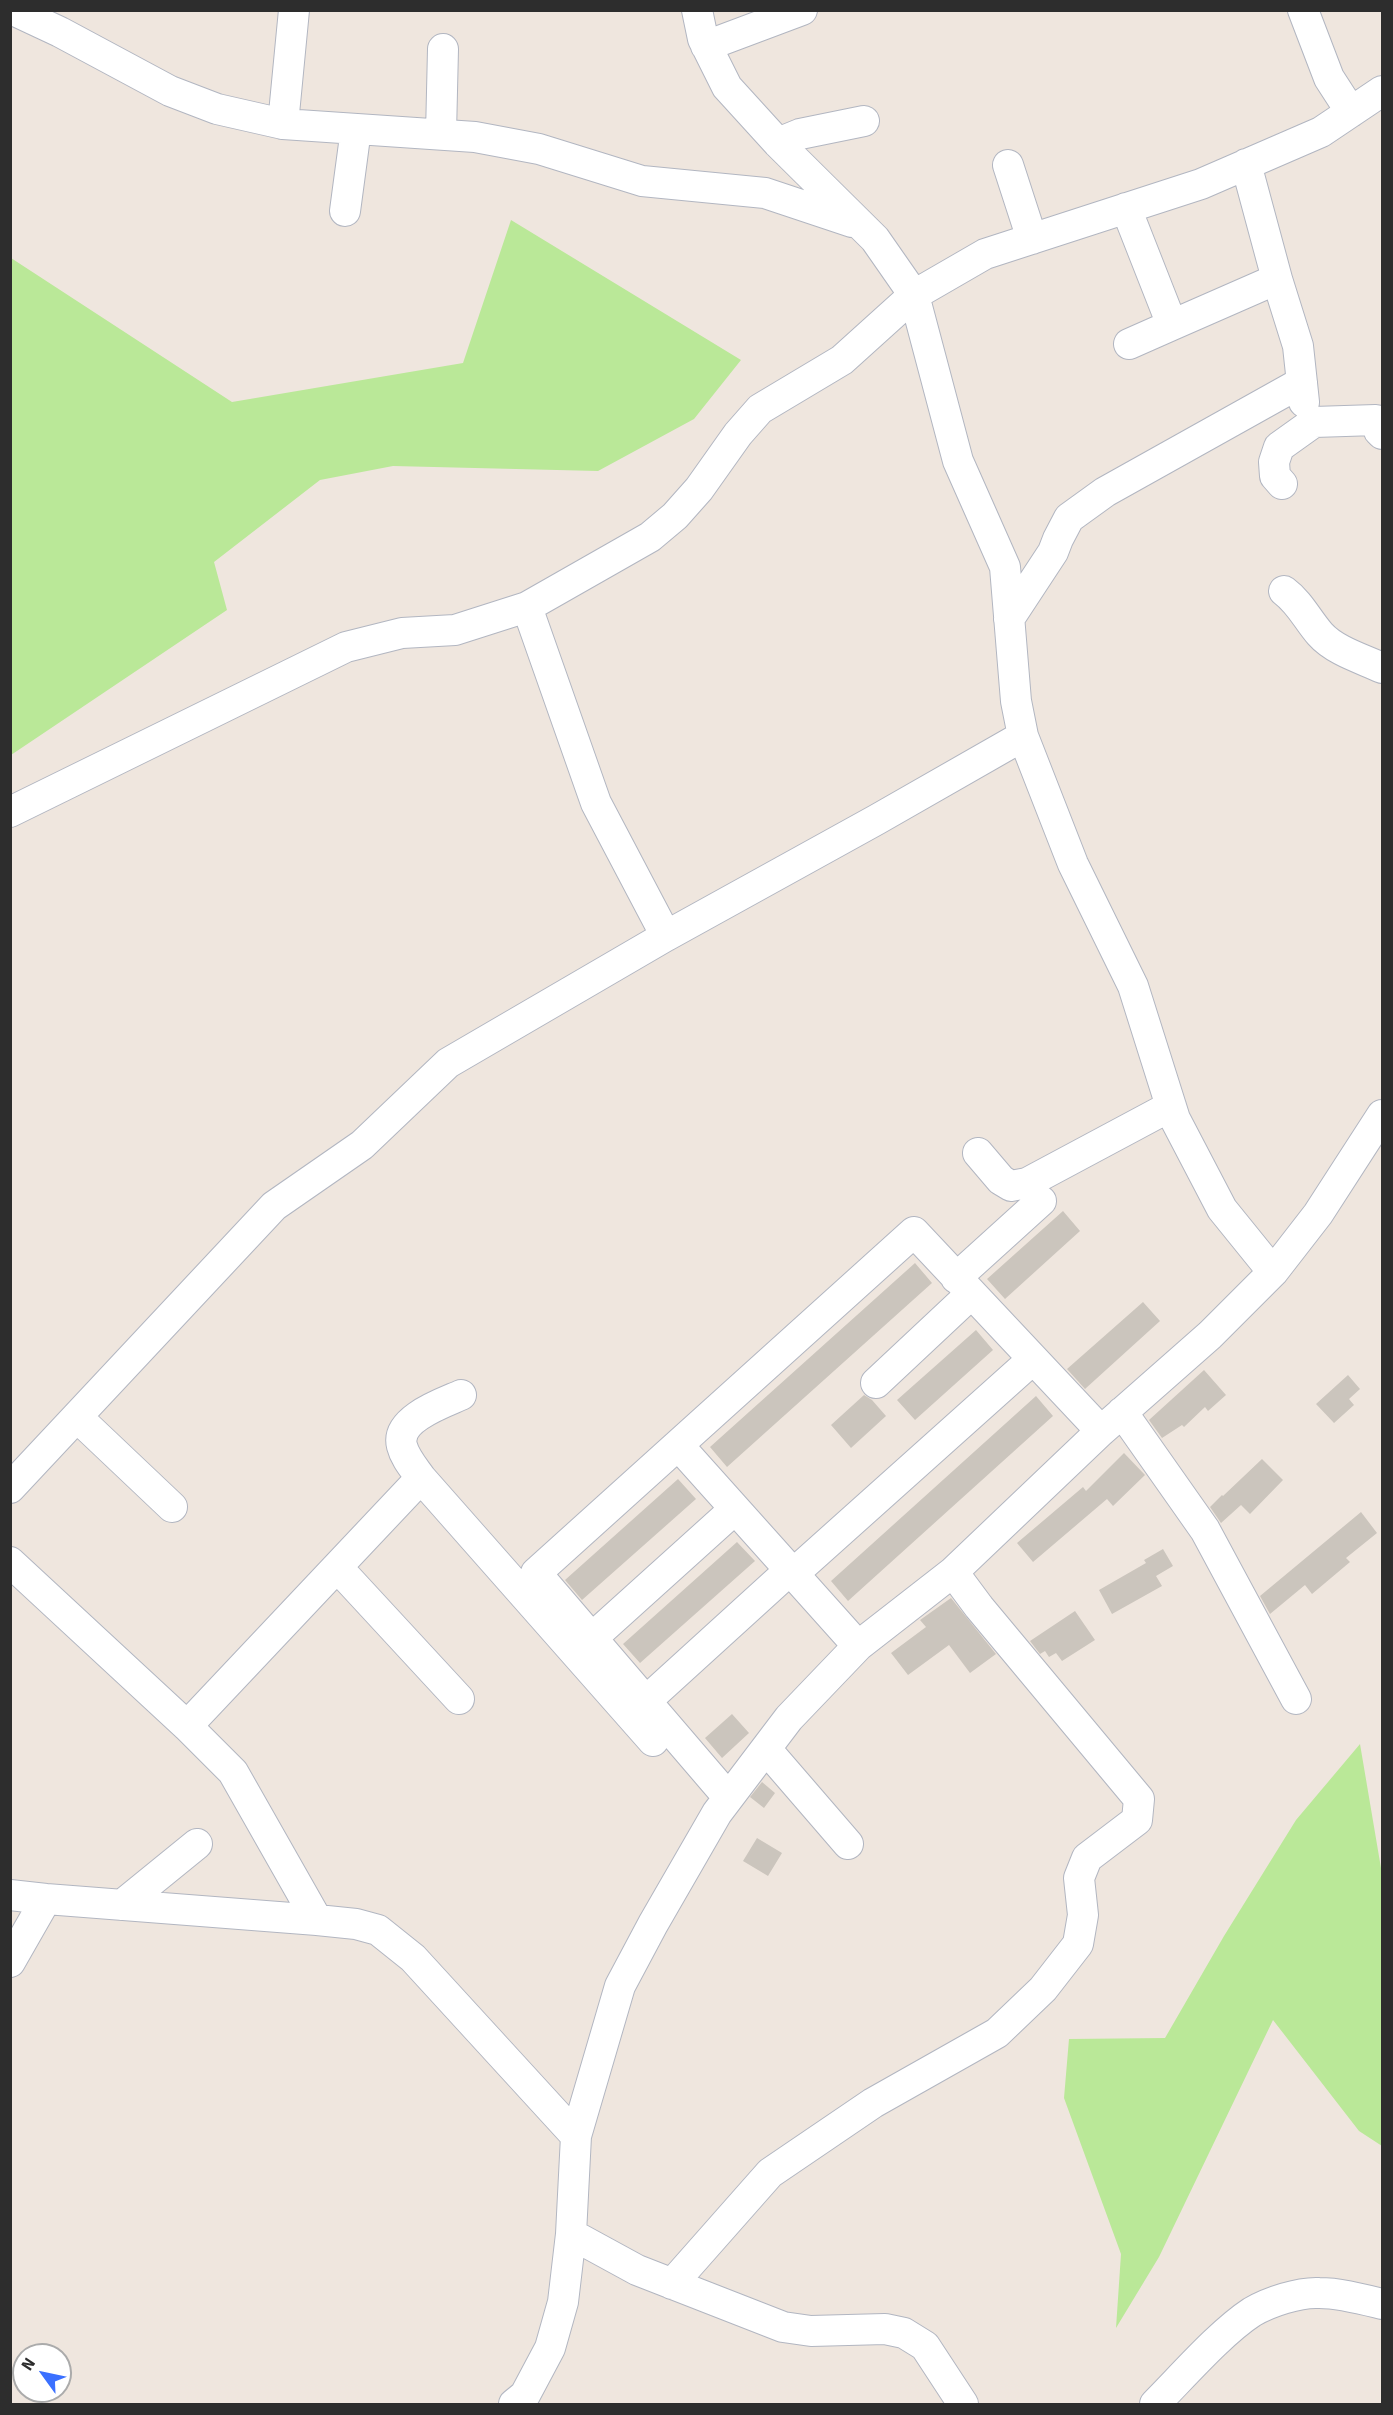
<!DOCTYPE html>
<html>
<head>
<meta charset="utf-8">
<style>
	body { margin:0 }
	#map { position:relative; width:1393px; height:2415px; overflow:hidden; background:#efe6de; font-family:Signika,sans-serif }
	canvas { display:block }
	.frame { position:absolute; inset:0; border:12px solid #2d2d2d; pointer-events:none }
	.north { position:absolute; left:12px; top:2343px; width:60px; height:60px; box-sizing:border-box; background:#fff; border:2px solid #ababab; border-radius:50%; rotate:303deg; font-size:16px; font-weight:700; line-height:24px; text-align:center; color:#2d2d2d }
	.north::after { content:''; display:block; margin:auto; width:21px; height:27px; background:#3b70ff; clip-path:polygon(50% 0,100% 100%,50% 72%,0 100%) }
</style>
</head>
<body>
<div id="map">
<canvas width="1393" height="2415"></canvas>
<div class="frame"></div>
<div class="north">N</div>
</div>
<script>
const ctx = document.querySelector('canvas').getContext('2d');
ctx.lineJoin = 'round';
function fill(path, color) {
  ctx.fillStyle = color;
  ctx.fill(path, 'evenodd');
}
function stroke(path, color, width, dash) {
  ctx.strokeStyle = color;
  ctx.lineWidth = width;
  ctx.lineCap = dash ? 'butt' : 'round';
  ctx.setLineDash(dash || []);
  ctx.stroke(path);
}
fill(new Path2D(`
	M511 220 741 360 694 419 598 471 393 466 320 480 214 562 227 610 11 755V258L232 402 463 363Z
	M1360 1744 1382 1874V2146L1359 2131 1273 2020 1159 2257 1116 2328 1121 2254 1064 2098 1069 2039 1165 2038 1224 1936 1296 1820Z`), '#bae898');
fill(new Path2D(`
	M1063 1211 1080 1231 1005 1299 987 1279Z
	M915 1263 932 1283 727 1467 710 1447Z
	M1143 1302 1160 1321 1085 1389 1067 1369Z
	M976 1330 993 1350 915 1420 897 1400Z
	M1204 1370 1226 1395 1208 1411 1205 1407 1184 1427 1182 1425 1162 1438 1149 1420Z
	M1348 1375 1360 1389 1349 1399 1354 1405 1334 1423 1316 1404Z
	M864 1395 872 1400 886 1416 851 1448 831 1425Z
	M1036 1396 1053 1416 848 1601 831 1581Z
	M1124 1453 1145 1475 1113 1506 1107 1499 1033 1562 1017 1543 1083 1487 1086 1491Z
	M1262 1459 1283 1480 1250 1514 1241 1505 1221 1523 1210 1507 1222 1495 1223 1496Z
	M678 1479 696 1499 582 1600 565 1580Z
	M1361 1512 1377 1533 1346 1558 1350 1562 1312 1594 1305 1585 1270 1614 1260 1596Z
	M737 1542 755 1561 640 1663 623 1644Z
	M1163 1549 1173 1566 1156 1576 1162 1586 1112 1614 1099 1590 1146 1563 1144 1560Z
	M951 1598 996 1654 970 1673 949 1645 908 1675 891 1653 926 1627 920 1620Z
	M1075 1611 1095 1640 1062 1661 1056 1653 1049 1657 1045 1651 1040 1654 1030 1641Z
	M732 1714 749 1733 722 1758 705 1738Z
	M762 1782 775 1793 764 1808 750 1797Z
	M757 1838 782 1853 768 1876 743 1861Z`), '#cbc5bd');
const minor = new Path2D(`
	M13 10 60 32 170 91 217 109 283 124 475 137 539 149 642 181 765 193 852 222
	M697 10 703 39 727 87 778 143 875 239 914 295 958 461 1005 567 1016 701 1023 736 1073 864 1133 986 1175 1119 1222 1209 1273 1272
	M1303 10 1329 78 1351 112
	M706 46 802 10
	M283 124 294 10
	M441 134 443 49
	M778 143 800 134 864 121
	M1008 165 1032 239
	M1126 208 1172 325 1277 279 1246 164
	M345 211 356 129
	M1277 279 1298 346 1304 402
	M1129 344 1172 325
	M1282 484 1275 476 1274 462 1279 447 1314 422 1376 420 1379 431 1382 434
	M1284 591C1300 603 1307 619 1320 634 1335 651 1363 659 1382 668
	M527 607 596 803 666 936
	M1009 619 1053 552 1058 539 1069 518 1105 492 1302 382
	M10 812 346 647 402 633 455 630 527 607 650 537 675 516 699 489 738 434 760 409 842 360 914 295 985 254 1201 184 1321 132 1382 91
	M978 1153 1001 1180 1011 1186 1027 1183 1171 1106
	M956 1278 1041 1201
	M876 1383 971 1294
	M1122 1412 1205 1530 1296 1699
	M77 1417 172 1507
	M678 1445 858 1646
	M421 1478C414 1468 405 1458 402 1446 395 1419 443 1403 461 1395
	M10 1488 274 1206 362 1145 448 1063 666 936 876 820 1023 736
	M10 1562 187 1726 233 1772 317 1920
	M337 1567 459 1699
	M793 1574 1032 1360
	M592 1638 735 1509
	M646 1701 790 1570
	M187 1726 421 1478 653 1741
	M766 1749 848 1844
	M728 1797 536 1573 914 1232 1101 1431
	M10 1895 46 1899 317 1920 356 1924 378 1930 413 1958 576 2136
	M122 1905 197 1844
	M10 1962 46 1899
	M571 2234 637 2270 783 2327 811 2331 885 2329 904 2333 925 2346 963 2404
	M672 2284 770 2173 873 2103 997 2033 1043 1989 1078 1944 1083 1915 1079 1878 1087 1858 1137 1820 1139 1799 979 1607 953 1572
	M514 2404 525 2395 550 2348 563 2302 571 2234 576 2136 620 1986 653 1924 717 1813 789 1718 858 1646 953 1572 1101 1431 1210 1335 1273 1272 1318 1214 1382 1115
	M1155 2404C1182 2377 1220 2333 1252 2312 1269 2302 1299 2292 1319 2293 1340 2293 1362 2299 1382 2304`);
stroke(minor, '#b2b6c1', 32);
stroke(minor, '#fff', 30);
</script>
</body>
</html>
